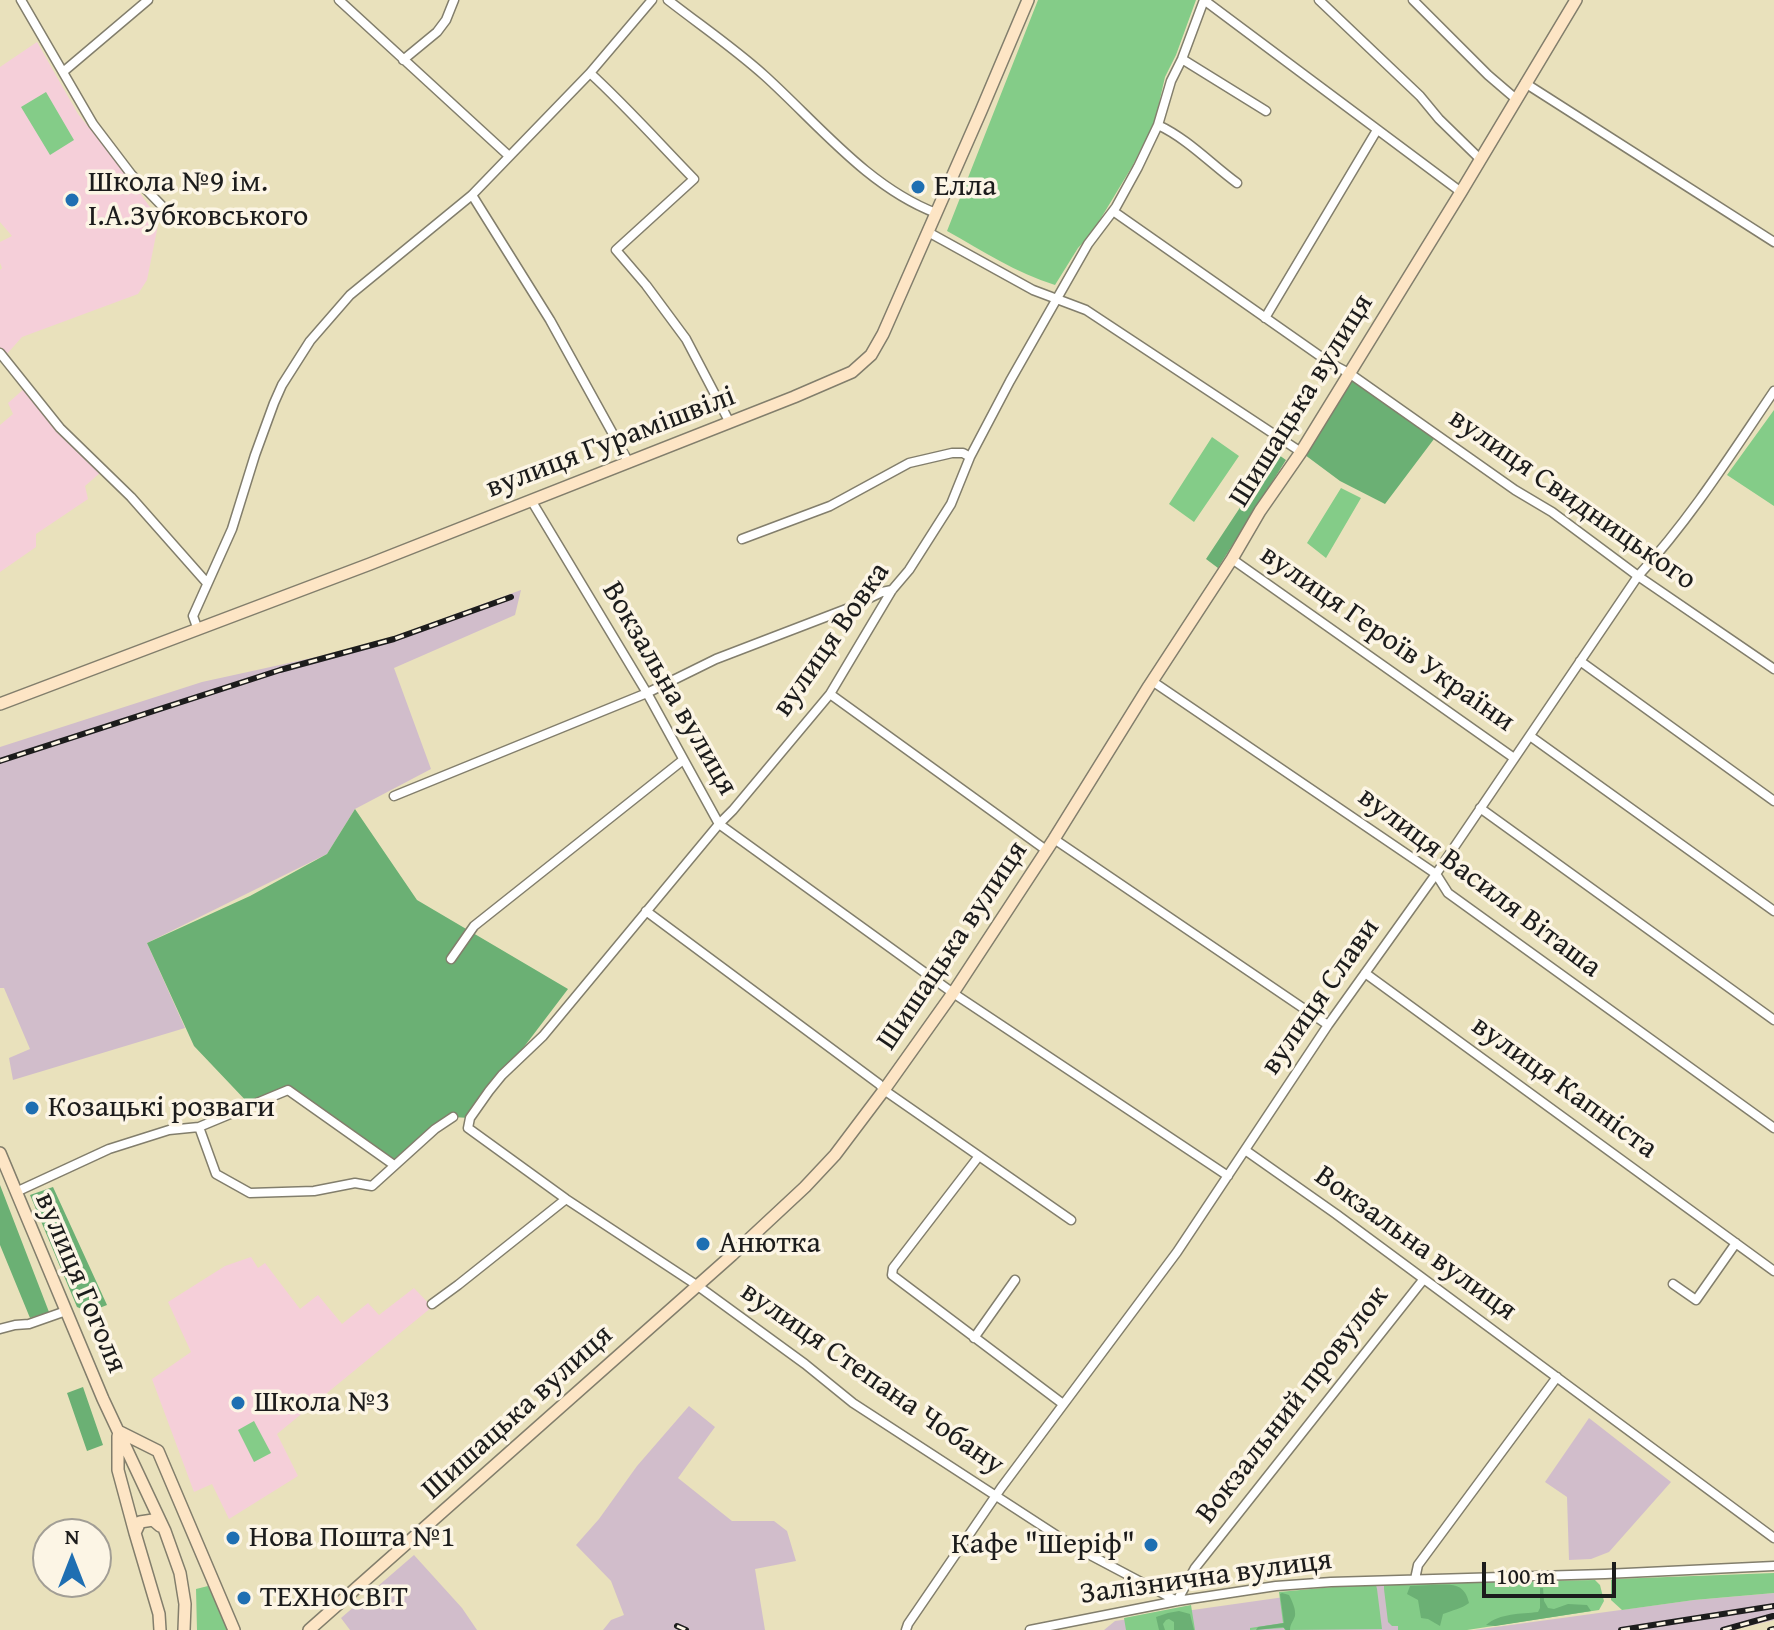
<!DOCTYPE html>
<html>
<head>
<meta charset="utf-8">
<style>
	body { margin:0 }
	#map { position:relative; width:1774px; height:1630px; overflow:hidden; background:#e9e1bc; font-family:"Gentium Book Plus",serif }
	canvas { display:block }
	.north { position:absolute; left:32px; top:1518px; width:80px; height:80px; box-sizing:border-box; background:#fcf5e5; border:2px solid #a29e95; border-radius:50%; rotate:0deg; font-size:22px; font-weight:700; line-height:32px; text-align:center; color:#1c1c1c }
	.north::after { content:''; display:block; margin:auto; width:28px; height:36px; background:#1f6fb2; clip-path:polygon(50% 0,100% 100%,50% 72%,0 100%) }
	.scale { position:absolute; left:1482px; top:1562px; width:134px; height:36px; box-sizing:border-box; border:4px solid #1c1c1c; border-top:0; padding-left:10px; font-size:24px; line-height:28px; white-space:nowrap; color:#1c1c1c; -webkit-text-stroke:6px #fcf5e5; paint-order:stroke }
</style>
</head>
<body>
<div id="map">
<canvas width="1774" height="1630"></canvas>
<div class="north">N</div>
<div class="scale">100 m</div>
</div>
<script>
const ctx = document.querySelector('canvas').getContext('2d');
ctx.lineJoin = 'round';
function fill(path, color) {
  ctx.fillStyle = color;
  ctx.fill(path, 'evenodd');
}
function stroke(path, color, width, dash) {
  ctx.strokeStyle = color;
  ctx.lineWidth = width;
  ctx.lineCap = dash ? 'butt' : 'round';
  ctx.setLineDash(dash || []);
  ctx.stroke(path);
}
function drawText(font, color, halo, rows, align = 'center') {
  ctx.font = font + ' "Gentium Book Plus",serif';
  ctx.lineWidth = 7;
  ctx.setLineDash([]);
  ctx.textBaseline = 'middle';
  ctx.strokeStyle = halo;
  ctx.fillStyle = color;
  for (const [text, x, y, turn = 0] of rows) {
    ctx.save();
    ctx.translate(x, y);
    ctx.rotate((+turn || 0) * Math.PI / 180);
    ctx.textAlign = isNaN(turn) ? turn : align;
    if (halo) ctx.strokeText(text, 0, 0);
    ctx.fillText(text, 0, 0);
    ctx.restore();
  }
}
fill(new Path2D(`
	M37 42 78 114 128 176 159 220 147 280 138 294 22 337 6 355 0 347V270L2 268 0 263V242L12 236 0 222V67Z
	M25 388 65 437 100 473 85 486 88 499 36 534V547L0 572V425L13 414 8 403Z
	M251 1257 258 1268 265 1263 300 1309 318 1295 342 1324 368 1303 379 1315 414 1288 432 1307 277 1434 298 1476 229 1519 212 1484 194 1492 152 1379 191 1352 168 1302 225 1266Z`), '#f5cfd9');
fill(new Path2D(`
	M521 590 515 615 394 668 431 769 355 809 327 854 147 943 185 1028 13 1080 9 1058 30 1049 4 988H0V747L202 682 371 645Z
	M689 1406 715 1427 678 1478 732 1521H774L787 1531 796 1561 755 1569 765 1630H603L611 1620 624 1615 611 1581 576 1545 599 1519 637 1466Z
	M1589 1418 1671 1482 1609 1552 1591 1559 1569 1560 1567 1497 1545 1482Z
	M414 1555 462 1608 477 1630H350L341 1618Z
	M1398 1584 1407 1630H1104L1115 1621 1369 1585Z
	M1774 1593V1620L1733 1630H1474L1694 1600Z`), '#d1bdcb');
fill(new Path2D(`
	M1038 0H1196L1176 55 1165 77 1155 121 1133 165 1092 233 1078 248 1055 285C1016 273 983 251 947 231Z
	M46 92 74 140 50 155 21 107Z
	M1774 410V506L1727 475Z
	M1212 437 1239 456 1194 522 1169 504Z
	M1341 488 1361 498 1326 558 1307 543Z
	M254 1421 271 1453 254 1462 238 1430Z
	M1774 1573V1593L1694 1600 1622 1610 1611 1600V1580L1614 1579Z
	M1595 1580 1600 1585 1604 1601 1599 1610 1467 1630H1398V1626H1392L1388 1622 1384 1589V1585L1388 1584Z
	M1365 1584 1376 1585 1377 1589 1382 1629 1285 1630 1284 1628 1250 1630V1628L1283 1623 1279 1592Z
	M208 1586 228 1630H197L196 1589Z
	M1191 1605 1195 1630H1126L1124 1618Z`), '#84cc88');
fill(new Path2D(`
	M1349 373 1437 435 1385 504 1340 481 1301 452Z
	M1276 453 1286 460 1218 568 1206 559Z
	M355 809 417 900 568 989 470 1118 452 1117 394 1165 288 1090 250 1105 194 1046 147 943 250 896 327 854Z
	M0 1185 49 1312 30 1318 0 1245Z
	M53 1187 107 1305 89 1312 77 1307 30 1195Z
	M83 1387 103 1445 87 1451 67 1393Z
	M1432 1585C1450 1585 1464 1581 1469 1603 1461 1609 1453 1610 1443 1614L1440 1626 1428 1619 1421 1618 1418 1600 1407 1594 1410 1586Z
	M1540 1588H1543L1544 1601 1548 1608 1554 1609 1568 1604 1587 1605 1591 1611 1495 1626 1486 1625C1500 1613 1521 1614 1538 1612L1540 1608Z
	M1282 1593 1289 1595C1292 1601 1296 1609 1295 1616 1293 1622 1290 1624 1290 1630H1286L1283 1627 1256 1630 1258 1627 1284 1623 1280 1594Z
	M1179 1611 1190 1614 1194 1630H1174V1622L1169 1619 1166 1620 1163 1624 1165 1630H1159L1156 1617 1168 1613Z`), '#6bb074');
const street = new Path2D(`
	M21 0 93 124 131 174 166 210
	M339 0 509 156
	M668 0C700 25 734 48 765 76 818 124 868 187 936 213
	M1319 0 1420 96 1439 119 1480 159
	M1413 0 1488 75 1516 99
	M1182 59 1266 111
	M403 60 437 32 446 20 454 0
	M63 72 148 0
	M590 73C626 106 659 143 694 179L616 250 646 285 686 339 730 423
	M1525 83 1774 242
	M1158 125C1188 139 1211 164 1237 183
	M472 195 550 320 629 463
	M1113 211 1330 363 1349 373 1515 490 1552 512 1638 576 1774 669
	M928 232 1033 290 1086 310 1301 452
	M1265 318 1377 130
	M0 353 60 428 131 497 207 583
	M531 500 647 693 719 824 953 993 1228 1176
	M742 539 830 506 909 463 952 453H963L970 457
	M1232 559 1514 758
	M198 630 193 616 232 529 255 455 274 403 282 385 310 341 350 295 472 195 590 73 652 0
	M1580 661 1774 801
	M1152 681 1436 874 1448 893 1774 1128
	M830 694 1046 850
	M1530 736 1774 911
	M394 796 647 693 716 659 849 608 882 592 892 590
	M1480 808 1774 1020
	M1054 839 1328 1025
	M646 911 879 1084 884 1090 1071 1220
	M451 959 474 926 683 760
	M1365 973 1774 1271
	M199 1127 216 1174 250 1193 314 1191 355 1183 372 1186 435 1129 453 1117
	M1245 1150 1336 1214 1774 1538
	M979 1156 893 1268 892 1275 1063 1404
	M16 1192 109 1149 169 1130 199 1127 288 1090 394 1165
	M1423 1280 1195 1568 1177 1601 1073 1546 853 1403 805 1364 698 1286 566 1199 468 1128 470 1118 489 1091 502 1075 543 1036 719 824 733 810 830 694 892 590 909 570 951 504 970 457 1010 381 1088 244 1116 207 1138 167 1158 125 1171 81 1182 59 1204 0 1461 192
	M1673 1284 1696 1300 1736 1243
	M432 1304 458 1285 566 1199
	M0 1329 15 1325 29 1324 66 1311
	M974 1338 1015 1280
	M1415 1579 1418 1565 1557 1377
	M906 1630 908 1624 1001 1488 1177 1252 1328 1025 1436 874 1638 576C1691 518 1730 456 1774 391
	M1030 1630 1177 1601 1276 1586 1331 1582 1605 1574 1774 1566`);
const secondary = new Path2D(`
	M0 704 370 564 794 397 852 372 871 355 883 334 981 111 1028 0
	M0 1153 103 1399 165 1531 180 1573 185 1604 184 1630
	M118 1431 158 1451 234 1630
	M118 1436V1470L135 1533 159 1614 160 1630
	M135 1533 140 1522 153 1520 160 1526
	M309 1630 732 1255 805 1187 835 1155 884 1090 953 993 1054 839 1149 686 1232 559 1260 511 1301 452 1461 192 1576 0`);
stroke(street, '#827e6c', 11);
stroke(secondary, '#827e6c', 14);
stroke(street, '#fff', 8);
stroke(secondary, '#fde5c5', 11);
const rail = new Path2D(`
	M0 761 280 670 394 639 511 597
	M677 1626 686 1630
	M1621 1630 1774 1606
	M1723 1630 1773 1616
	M1770 1630 1774 1629`);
stroke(rail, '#1c1c1c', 6);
stroke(rail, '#fcf5e5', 3, [9]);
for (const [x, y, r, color] of [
	[918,187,8,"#1f6fb2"],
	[72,200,8,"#1f6fb2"],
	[32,1108,8,"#1f6fb2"],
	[703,1244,8,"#1f6fb2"],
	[238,1403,8,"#1f6fb2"],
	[233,1538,8,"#1f6fb2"],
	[1151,1545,8,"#1f6fb2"],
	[244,1598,8,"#1f6fb2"]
]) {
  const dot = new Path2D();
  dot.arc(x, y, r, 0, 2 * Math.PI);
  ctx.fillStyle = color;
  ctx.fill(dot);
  stroke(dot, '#fcf5e5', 3);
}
drawText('30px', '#1c1c1c', '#fcf5e5', [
	["Школа №9 ім.",88,183],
	["І.А.Зубковського",88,217],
	["Елла",934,187],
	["Козацькі розваги",48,1108],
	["Анютка",719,1244],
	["Школа №3",254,1403],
	["Нова Пошта №1",249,1538],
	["Кафе \"Шеріф\"",1135,1545,"right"],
	["ТЕХНОСВІТ",260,1598]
], 'left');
drawText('30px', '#1c1c1c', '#fcf5e5', [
	["Шишацька вулиця",1302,401,-58],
	["вулиця Гурамішвілі",611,443,-21],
	["вулиця Свидницького",1572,500,35],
	["вулиця Героїв України",1387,639,35],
	["вулиця Вовка",832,640,-55],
	["Вокзальна вулиця",669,689,60],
	["вулиця Василя Віташа",1479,883,37],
	["Шишацька вулиця",953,946,-56],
	["вулиця Слави",1321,997,-55],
	["вулиця Капніста",1564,1088,36],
	["Вокзальна вулиця",1415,1244,36],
	["вулиця Гоголя",80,1283,67],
	["вулиця Степана Чобану",872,1379,35],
	["Вокзальний провулок",1293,1405,-52],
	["Шишацька вулиця",518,1413,-42],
	["Залізнична вулиця",1206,1578,-8]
]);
</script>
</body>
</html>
